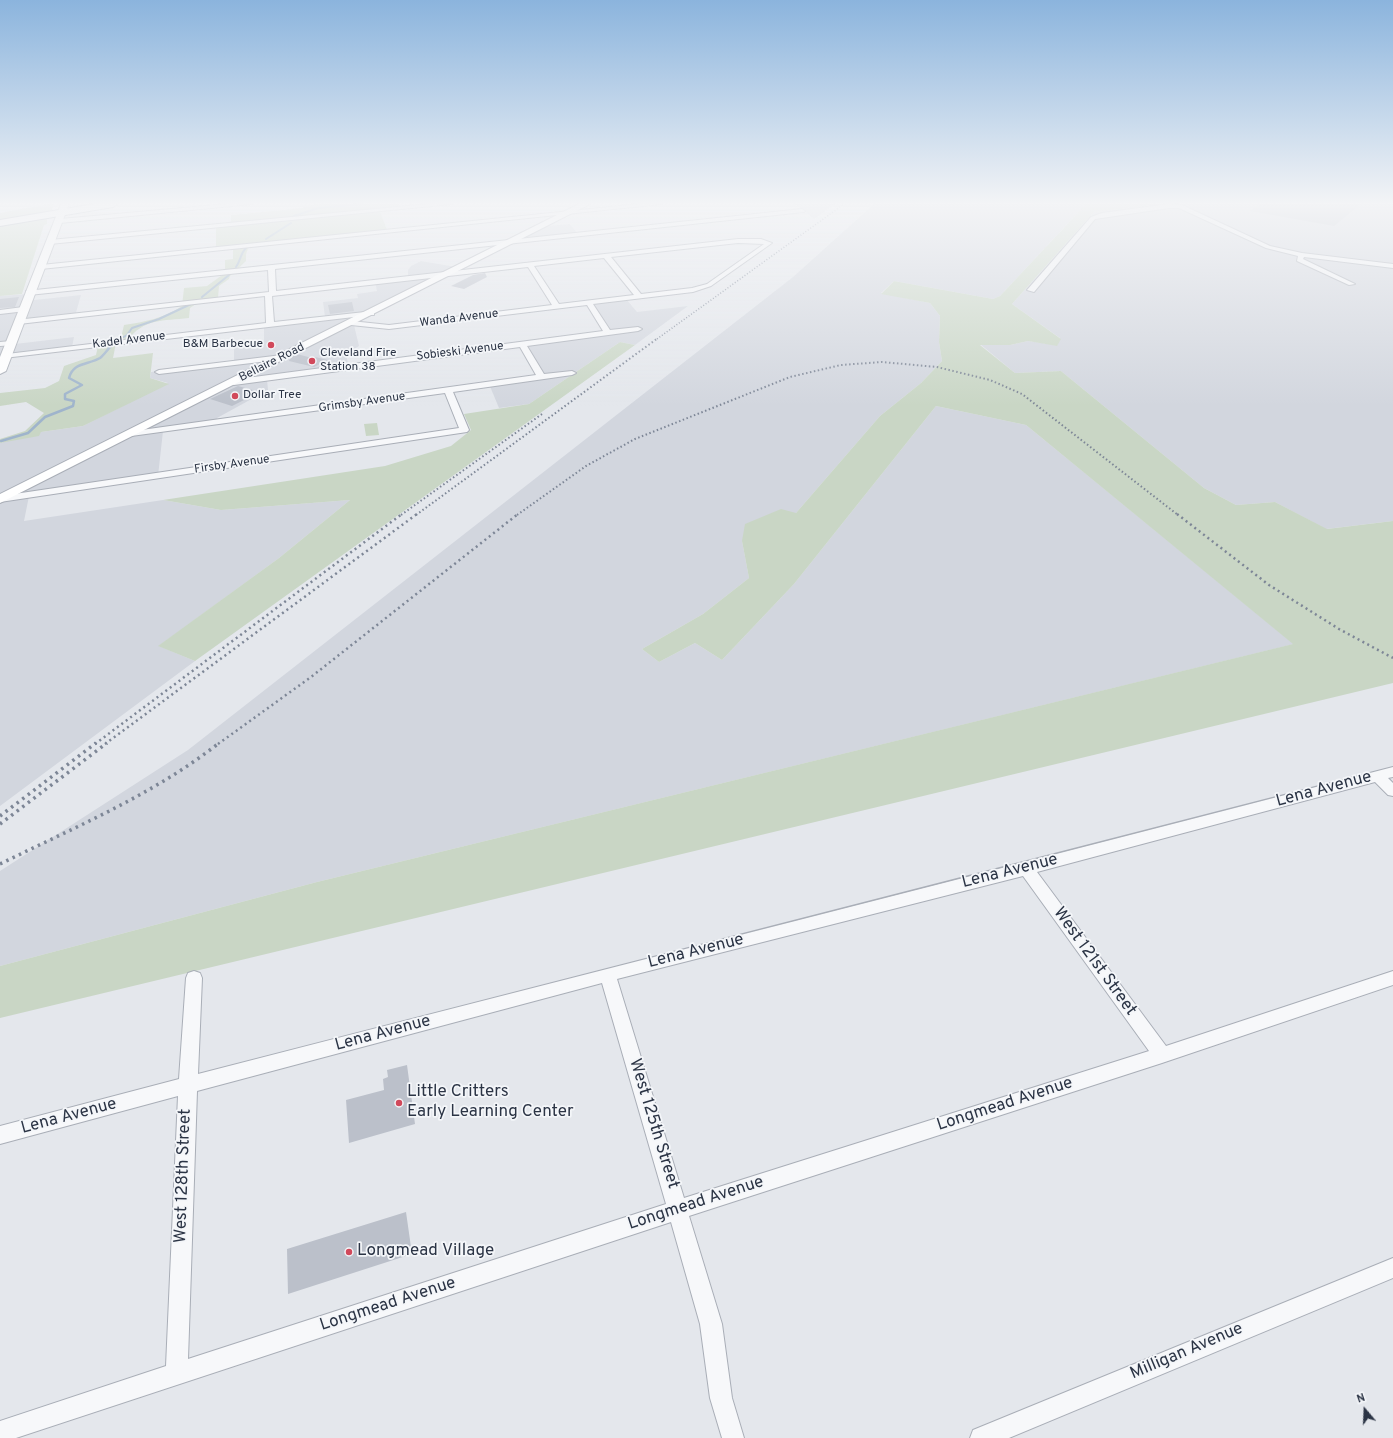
<!DOCTYPE html>
<html>
<head>
<meta charset="utf-8">
<style>
	body { margin:0 }
	#map { position:relative; width:1393px; height:1438px; overflow:hidden; background:#e4e7ec; font-family:Overpass,sans-serif }
	canvas { display:block }
	.north { position:absolute; left:1345px; top:1390px; width:40px; height:40px; -webkit-text-stroke:3px #f4f6f9; paint-order:stroke; rotate:341deg; font-size:11px; font-weight:700; line-height:16px; text-align:center; color:#2b3445 }
	.north::after { content:''; display:block; margin:auto; width:14px; height:18px; background:#2b3445; clip-path:polygon(50% 0,100% 100%,50% 72%,0 100%) }
</style>
</head>
<body>
<div id="map">
<canvas width="1393" height="1438"></canvas>
<div class="north">N</div>
</div>
<script>
const ctx = document.querySelector('canvas').getContext('2d');
ctx.lineJoin = 'round';
function fill(path, color) {
  ctx.fillStyle = color;
  ctx.fill(path, 'evenodd');
}
function stroke(path, color, width, dash) {
  ctx.strokeStyle = color;
  ctx.lineWidth = width;
  ctx.lineCap = dash ? 'butt' : 'round';
  ctx.setLineDash(dash || []);
  ctx.stroke(path);
}
function drawText(font, color, halo, rows, align = 'center') {
  ctx.font = font + ' Overpass,sans-serif';
  ctx.lineWidth = 3.5;
  ctx.setLineDash([]);
  ctx.textBaseline = 'middle';
  ctx.strokeStyle = halo;
  ctx.fillStyle = color;
  for (const [text, x, y, turn = 0] of rows) {
    ctx.save();
    ctx.translate(x, y);
    ctx.rotate((+turn || 0) * Math.PI / 180);
    ctx.textAlign = isNaN(turn) ? turn : align;
    if (halo) ctx.strokeText(text, 0, 0);
    ctx.fillText(text, 0, 0);
    ctx.restore();
  }
}
fill(new Path2D(`
	M795 204H835L814 219Z
	M874 204H1086L1000 296 993 299 894 281 881 293 930 303 940 316 939 342 942 361 921 383 880 416 796 513 742 541 749 578 703 614 642 649 659 662 695 643 722 660 794 584 936 406 1026 425 1294 644 317 882 0 966V871L188 750 793 277Z
	M1161 204H1393V521L1326 529 1275 502 1236 505 1204 488 1061 371 1015 373 980 344 1010 345 1028 341 1057 345 1060 338 1012 304 1094 212Z
	M570 224 577 233 522 239 547 226Z
	M421 261 462 268 351 324 354 325 359 346 346 354 349 368 267 379 268 390 217 418 216 424 163 431 158 476 29 496 24 521 163 500 221 510 350 500 279 558 159 646 195 661 0 806V443L41 432 83 426 168 383 150 378 151 372 234 362V344L264 341V325L325 317 323 302 358 298 357 294 377 291 375 281 408 277V270L411 266Z
	M27 294 25 301 81 295 75 316 22 322 15 344 74 337 72 347 4 355 0 366V296Z
	M627 300 637 312 688 306 635 345 620 342 529 404 499 408 489 384 543 376 524 343 606 332 587 305Z`), '#d2d6de');
fill(new Path2D(`
	M48 204H54L50 214 0 221V213Z
	M321 204H399L400 207 231 224V215L303 208V206Z
	M1086 204H1161L1094 212 1012 304 1061 339 1057 346 1028 341 1010 345H980L1015 373 1061 371 1204 488 1236 505 1275 502 1327 529 1393 521V683L0 1018V966L317 882 1293 644 1026 425 936 406 794 584 722 660 695 643 659 662 642 649 703 614 749 578 742 541 745 524 781 509 796 513 880 416 921 383 942 361 939 342 940 316 930 303 881 294 894 281 993 299 1000 296Z
	M380 211 387 230 216 247V227Z
	M43 218 47 219V224L44 225 22 294 0 296V224Z
	M249 246 246 254V261L230 276 229 279 219 286 218 298 202 300 190 308 189 318C163 321 144 318 127 341L120 342 124 325C145 322 164 318 182 306L184 288 207 286 225 273V260L233 259V248Z
	M620 342 635 345 195 661 158 646 279 558 350 500 221 510 163 500 385 466 451 446 471 430 464 414 529 404Z
	M116 343 113 358 153 353 150 378 169 384 83 426 41 432 39 436 0 443V439L25 431 44 413 26 402 0 406V393L45 388 59 381 64 366 96 355 98 346Z
	M377 423 379 435 366 436 364 424Z`), '#c9d6c5');
stroke(new Path2D(`
	M294 216 318 208 362 204
	M266 239 291 223
	M236 267C241 260 240 254 246 248
	M202 297 229 275
	M122 338 127 335 132 328 159 319 191 304`), '#9fb4cc', 2);
stroke(new Path2D(`
	M1 441 28 433 45 417 73 406 74 401 65 399V394L82 385 69 378C73 362 88 365 100 358 104 355 107 350 111 346`), '#9fb4cc', 2.5);
fill(new Path2D(`
	M1260 204H1361L1334 226 1250 211Z
	M485 273 487 277 464 289 451 286 473 275Z
	M19 297 15 307 0 308V299Z
	M352 302 354 311 330 314 328 305Z
	M297 354 312 358 315 357 328 360 314 367 289 361 290 358Z
	M238 386 260 392 232 406 210 399Z
	M407 1065 415 1124 349 1143 346 1100 384 1090 383 1079 388 1077 387 1070Z
	M406 1212 412 1254 288 1294 287 1249Z`), '#bbc0ca');
const street = new Path2D(`
	M227 204H252L60 223 57 221 60 219Z
	M428 204H452L50 244 47 242 50 240Z
	M639 204H662L41 269 38 267 41 265Z
	M1169 204 1182 205 1270 246 1302 253 1393 264V268L1304 257 1303 259 1355 284 1349 285 1297 261 1298 256 1266 248 1179 208H1169L1095 219 1034 292 1027 290 1091 217 1102 213Z
	M802 209 805 211 804 212 275 269 276 291 738 239H761L772 243 711 286 693 292 593 304 610 330 638 327 642 329 638 331 527 346 544 374 572 371 576 373 572 375 453 392 469 430 467 432 0 502 1 496 459 428 445 393 124 437V433L127 432 536 375 520 347 234 385 231 384V380L603 331 587 305 389 329 351 325 347 323 351 321 389 325 552 305 528 267 272 296 274 322 374 311V315H371L4 358 3 356 7 354 266 323 265 296 19 324H16V320L269 292 268 270 29 295H26V291ZM738 243 764 244 707 284 692 288 641 294 611 257ZM604 258 634 295 559 304 534 266Z
	M23 307H26V311L0 314V310Z
	M11 341 15 343 14 345 0 346V342Z
	M282 355 286 357 285 359 159 374 155 372 159 370Z
	M1393 767V777L1388 778 1393 783V796L1388 795 1375 782 1037 872 1166 1046 1393 971V985L1162 1063 689 1216 722 1324 732 1398 744 1438H722L710 1398 700 1324 671 1222 16 1438H0V1421L166 1366 178 1096 0 1144V1126L179 1079 186 978 188 973 194 971 200 973 202 978 198 1074C596 971 995 871 1393 767ZM1023 876 1149 1051 684 1198 617 979ZM602 983 666 1204 188 1359 197 1091Z
	M1393 1258V1278L1009 1438H970L973 1430Z`);
const secondary = new Path2D(`
	M61 204H69L6 371 0 374V357Z
	M579 204H590L0 503V494Z`);
const highway = new Path2D(`
	M94 204H118L113 207 0 226V220Z`);
stroke(street, '#a9aeb7', 2);
stroke(secondary, '#a9aeb7', 2);
stroke(highway, '#8b94a3', 2);
fill(street, '#f7f8fa');
fill(secondary, '#fff');
fill(highway, '#fff');
stroke(new Path2D(`
	M657 339 844 204`), '#7d8696', 1.5, [1, 2]);
stroke(new Path2D(`
	M401 515 542 414
	M416 515 658 338
	M517 515 586 466 635 439 790 377 841 365 882 362 937 367 990 380 1022 394 1178 515`), '#7d8696', 2, [1.5, 2.5]);
stroke(new Path2D(`
	M1177 514 1269 585 1339 629 1393 658
	M95 744 402 514
	M105 744 417 514
	M218 744 311 677 518 514`), '#7d8696', 2.5, [2, 3.5]);
stroke(new Path2D(`
	M0 816 96 743
	M0 824 107 743
	M0 864C75 827 153 795 219 743`), '#7d8696', 3.5, [2.5, 4.5]);
const sky = ctx.createLinearGradient(0, 0, 0, 406);
sky.addColorStop(0, '#8bb4dd');
sky.addColorStop(0.5, '#f3f4f6');
sky.addColorStop(1, '#f3f4f600');
ctx.fillStyle = sky;
ctx.fillRect(0, 0, 1393, 406);
for (const [x, y, r, color] of [
	[271,345,4,"#d1495b"],
	[312,361,4,"#d1495b"],
	[235,396,4,"#d1495b"],
	[399,1103,4,"#d1495b"],
	[349,1252,4,"#d1495b"]
]) {
  const dot = new Path2D();
  dot.arc(x, y, r, 0, 2 * Math.PI);
  ctx.fillStyle = color;
  ctx.fill(dot);
  stroke(dot, '#f4f6f9', 1.5);
}
drawText('12px', '#2b3445', '#f4f6f9', [
	["Wanda Avenue",459,319,-7],
	["Kadel Avenue",129,341,-7],
	["Sobieski Avenue",460,352,-7],
	["Bellaire Road",272,363,-27],
	["Grimsby Avenue",362,403,-8],
	["Firsby Avenue",232,465,-8]
]);
drawText('12px', '#2b3445', '#f4f6f9', [
	["B&M Barbecue",263,345,"right"],
	["Cleveland Fire",320,354],
	["Station 38",320,368],
	["Dollar Tree",243,396]
], 'left');
drawText('17px', '#2b3445', '#f4f6f9', [
	["Lena Avenue",1324,790,-15],
	["Lena Avenue",1010,872,-14],
	["Lena Avenue",696,952,-14],
	["West 121st Street",1094,962,54],
	["Lena Avenue",383,1034,-15],
	["Longmead Avenue",1005,1105,-18],
	["Lena Avenue",69,1117,-15],
	["West 125th Street",653,1124,73],
	["West 128th Street",184,1176,-88],
	["Longmead Avenue",696,1204,-18],
	["Longmead Avenue",388,1305,-18],
	["Milligan Avenue",1187,1352,-23]
]);
drawText('17px', '#2b3445', '#f4f6f9', [
	["Little Critters",407,1093],
	["Early Learning Center",407,1113],
	["Longmead Village",357,1252]
], 'left');
</script>
</body>
</html>
